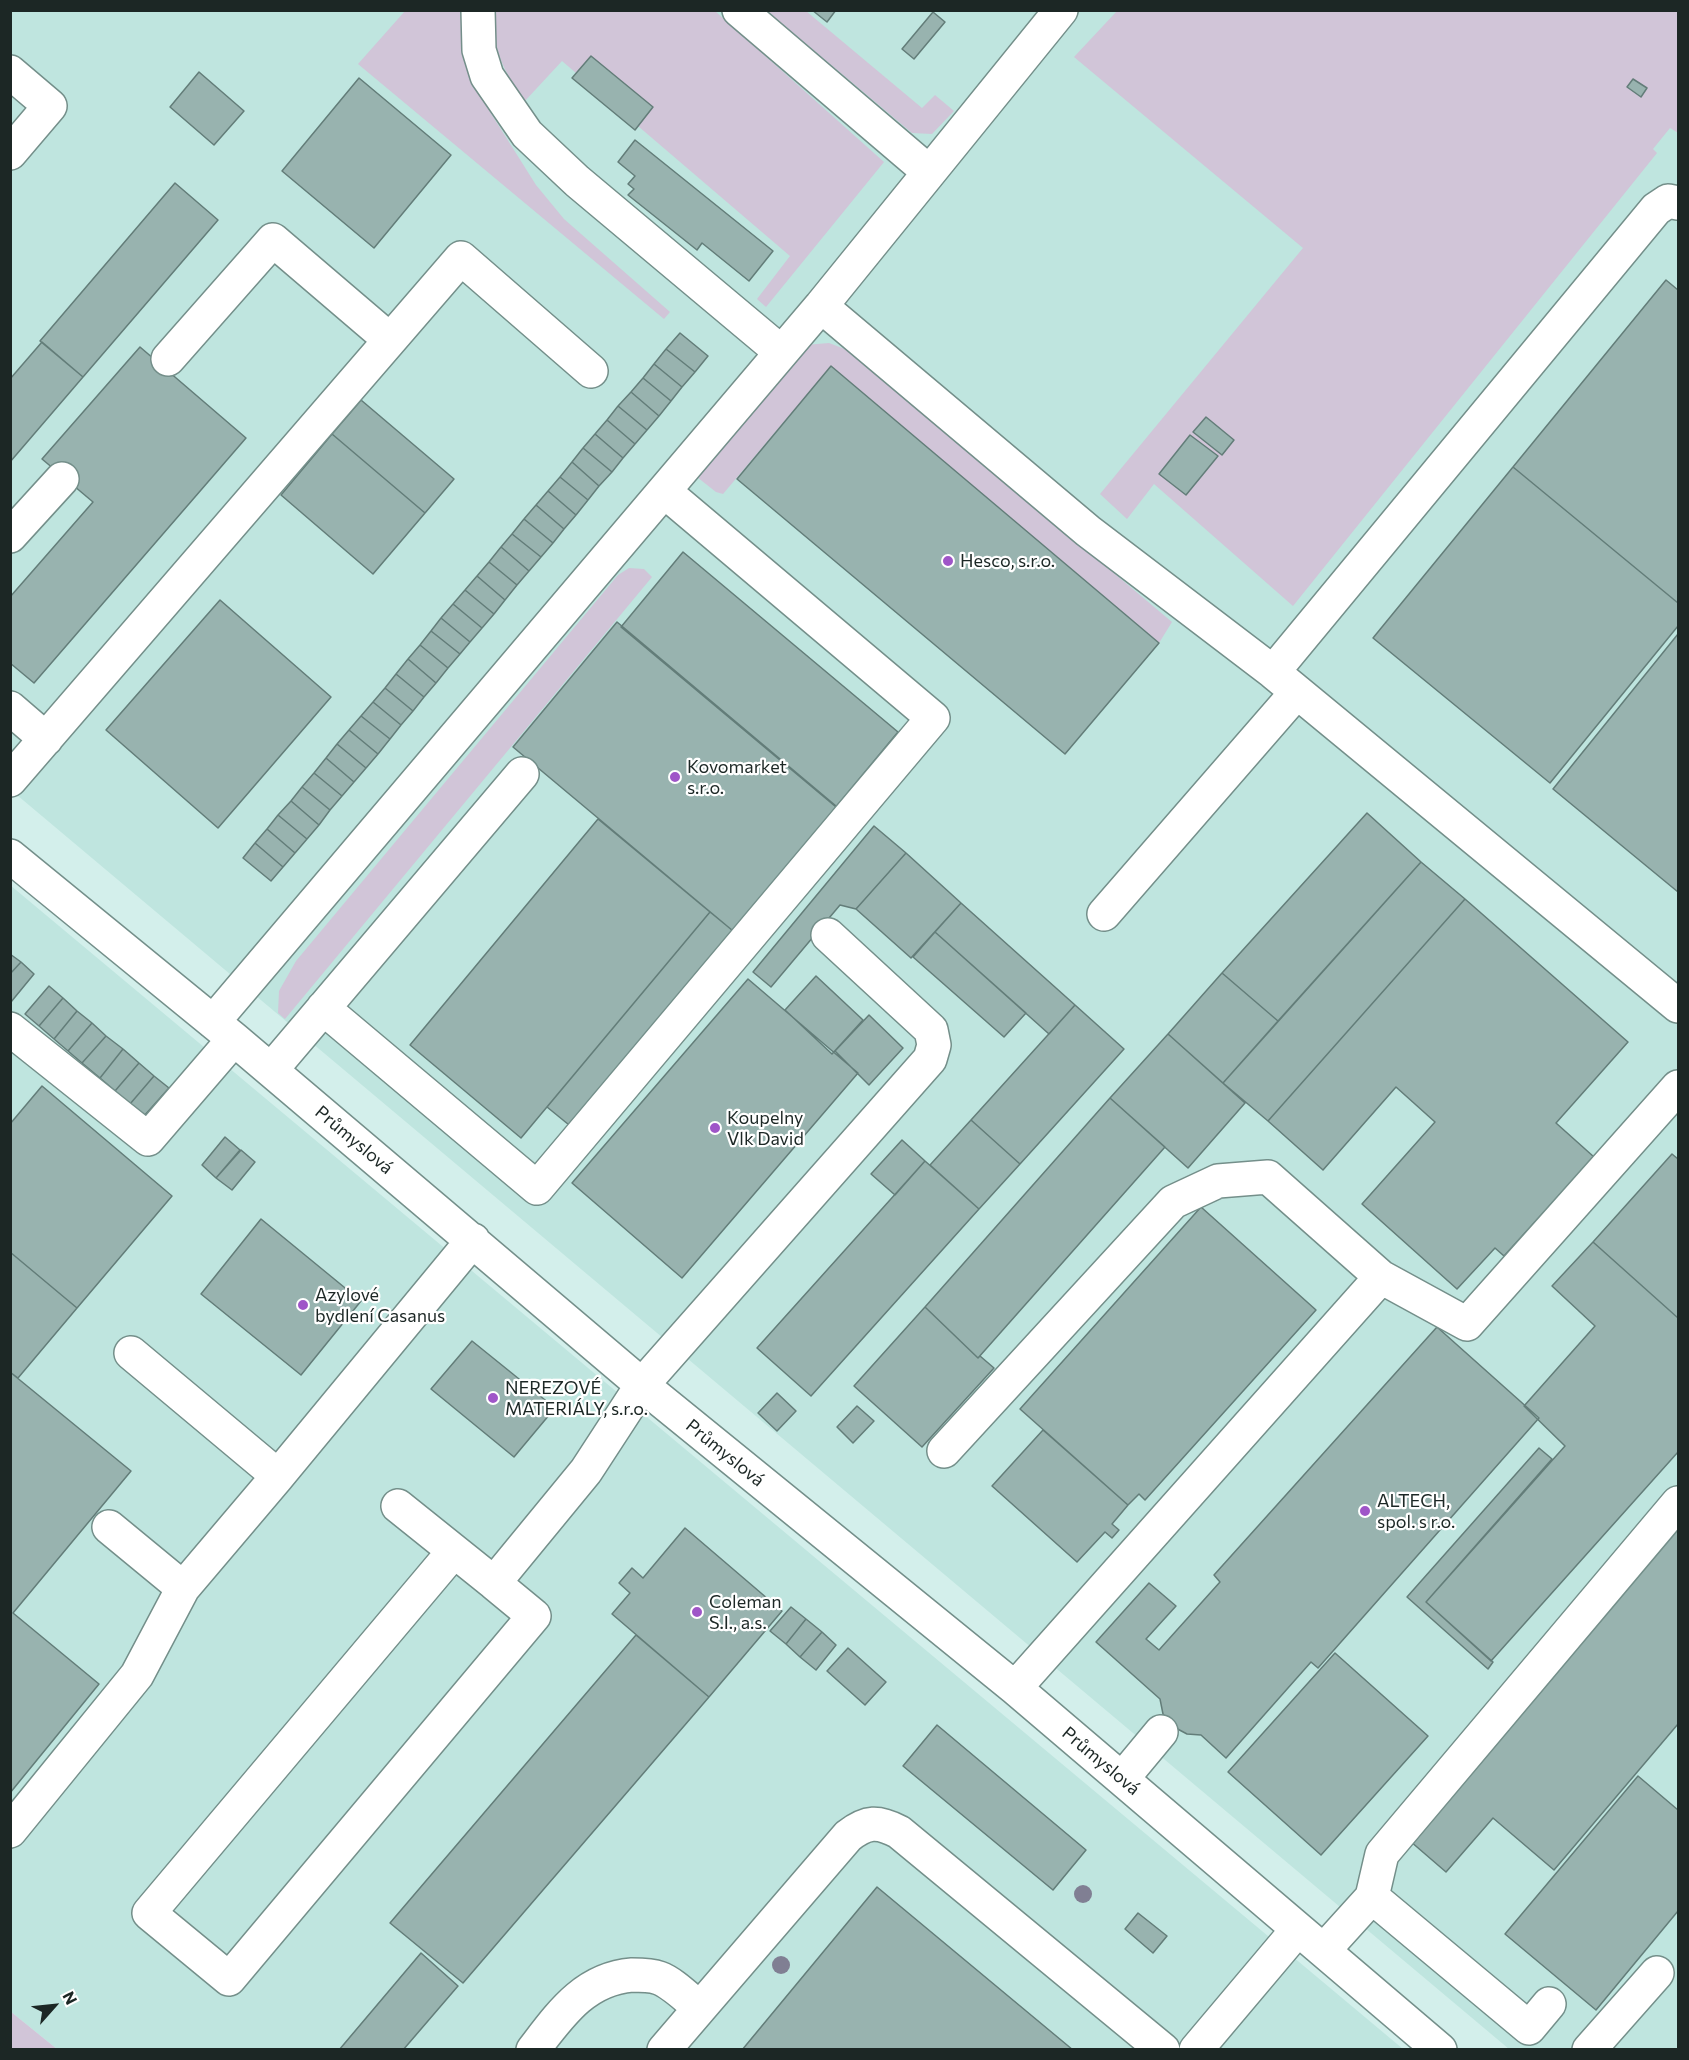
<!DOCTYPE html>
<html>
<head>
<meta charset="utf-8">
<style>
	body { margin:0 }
	#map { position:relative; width:1689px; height:2060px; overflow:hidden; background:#d3efeb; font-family:Commissioner,sans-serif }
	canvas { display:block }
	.frame { position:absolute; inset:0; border:12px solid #1c2725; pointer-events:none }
	.north { position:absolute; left:24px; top:1976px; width:60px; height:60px; -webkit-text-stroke:4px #fff; paint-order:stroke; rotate:63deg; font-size:16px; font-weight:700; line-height:24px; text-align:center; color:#1c2725 }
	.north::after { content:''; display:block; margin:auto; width:21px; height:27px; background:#1c2725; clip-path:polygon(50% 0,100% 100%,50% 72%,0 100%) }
</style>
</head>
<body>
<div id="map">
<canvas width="1689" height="2060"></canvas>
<div class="frame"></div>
<div class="north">N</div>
</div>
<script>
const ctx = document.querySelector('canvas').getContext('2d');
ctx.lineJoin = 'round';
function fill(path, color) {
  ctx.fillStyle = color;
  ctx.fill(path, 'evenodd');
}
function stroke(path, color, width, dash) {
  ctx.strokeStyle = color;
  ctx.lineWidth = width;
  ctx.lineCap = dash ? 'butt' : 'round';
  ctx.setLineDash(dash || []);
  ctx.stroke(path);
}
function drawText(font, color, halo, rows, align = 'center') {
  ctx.font = font + ' Commissioner,sans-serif';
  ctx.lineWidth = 4.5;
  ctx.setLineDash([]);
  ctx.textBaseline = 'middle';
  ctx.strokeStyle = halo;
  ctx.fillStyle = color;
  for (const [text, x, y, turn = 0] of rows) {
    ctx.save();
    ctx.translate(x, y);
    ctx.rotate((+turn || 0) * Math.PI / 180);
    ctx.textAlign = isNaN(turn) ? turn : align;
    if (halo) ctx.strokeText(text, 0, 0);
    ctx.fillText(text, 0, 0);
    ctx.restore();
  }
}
fill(new Path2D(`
	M10 11H1509L1678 133V2049H1509L11 790Z
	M10 885 1323 1982 1403 2049H57L10 2011Z`), '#bfe5df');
fill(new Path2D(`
	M405 11H463L466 60 480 96 536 185 564 219 670 312 664 319 358 64Z
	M495 11H715L884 162 766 307 757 299 790 256 562 61 524 102C506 74 489 45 495 11Z
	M767 11H806L922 108 935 95 954 111 932 134 912 133Z
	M1117 11H1678V133L1670 128 1653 149 1657 153 1293 606 1154 484 1127 519 1100 494 1303 248 1074 57Z
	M829 343 850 351 1172 622 1159 643 831 366 723 494 716 492 697 477 805 345Z
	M629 568 644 569 652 577 285 1019 278 1013 279 991 296 961 618 575Z
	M10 2011 57 2049H11Z`), '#d1c5d8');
const building = new Path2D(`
	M812 10H836L827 22Z
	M933 12 945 22 914 59 902 49Z
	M591 56 653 107 635 130 572 78Z
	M199 72 244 111 214 145 170 107Z
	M359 78 451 155 374 248 282 171Z
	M1633 79 1647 88 1641 97 1627 87Z
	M635 140 773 251 749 281 702 243 697 250 628 195 634 189 628 184 635 176 618 162Z
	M175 183 218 220 83 377 40 341Z
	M1666 280 1678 290V603L1513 467Z
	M680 333 708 356 695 372 666 349Z
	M42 342 83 377 10 462V379Z
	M140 347 246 438 34 683 10 663V597L93 502 42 459Z
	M666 349 695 372 682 387 654 364Z
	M654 364 682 387 671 401 643 378Z
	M831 366 1159 643 1065 754 737 479Z
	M643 378 671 401 659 416 631 392Z
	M631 392 659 416 647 430 618 406Z
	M361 400 454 479 425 513 332 434Z
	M618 406 647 430 635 444 607 420Z
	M1206 417 1234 440 1222 455 1193 432Z
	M607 420 635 444 623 458 595 434Z
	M332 434 425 513 373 574 281 495Z
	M595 434 623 458 612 472 583 448Z
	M1190 435 1218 456 1186 495 1159 474Z
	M583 448 612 472 599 486 572 462Z
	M572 462 599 486 588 500 560 477Z
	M1513 467 1678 603V626L1550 783 1373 638Z
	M560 477 588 500 576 515 548 491Z
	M548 491 576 515 564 529 536 505Z
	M536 505 564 529 553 543 524 519Z
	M524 519 553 543 541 557 512 534Z
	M512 534 541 557 529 571 501 547Z
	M501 547 529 571 517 585 489 562Z
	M683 552 898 732 836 807 621 627Z
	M489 562 517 585 505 600 477 576Z
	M477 576 505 600 494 614 465 590Z
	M465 590 494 614 482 628 453 604Z
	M220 600 331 697 218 828 106 730Z
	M453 604 482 628 470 642 441 618Z
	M441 618 470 642 460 654 431 631Z
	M617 622 842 811 739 936 513 747Z
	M431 631 460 654 448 668 420 645Z
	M1678 634V892L1553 789Z
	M420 645 448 668 436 683 408 659Z
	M408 659 436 683 424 697 396 674Z
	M396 674 424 697 413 711 385 688Z
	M385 688 413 711 401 725 373 702Z
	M373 702 401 725 390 739 361 716Z
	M361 716 390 739 378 754 349 730Z
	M349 730 378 754 366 768 337 744Z
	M337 744 366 768 354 782 326 758Z
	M326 758 354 782 342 796 314 773Z
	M314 773 342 796 330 810 302 787Z
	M302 787 330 810 319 825 291 801Z
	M291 801 319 825 307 839 278 815Z
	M1367 813 1421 862 1278 1021 1222 973Z
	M278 815 307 839 295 853 267 829Z
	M598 819 710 912 521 1138 410 1045Z
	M874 826 906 853 856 909 840 905 771 987 753 972Z
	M267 829 295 853 283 867 255 843Z
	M255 843 283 867 271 881 243 858Z
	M906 853 961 903 911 958 856 909Z
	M1421 862 1465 899 1268 1121 1223 1083Z
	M1465 899 1628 1042 1556 1123 1594 1157 1504 1256 1495 1248 1457 1289 1362 1204 1435 1122 1396 1087 1323 1170 1268 1121Z
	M961 903 1075 1005 1049 1034 935 932Z
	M710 912 738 935 574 1129 547 1107Z
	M935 932 1026 1013 1004 1037 913 957Z
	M10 954 21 962 10 974Z
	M21 962 34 974 11 1002 10 974Z
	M1222 973 1278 1021 1223 1083 1168 1034Z
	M816 976 863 1020 832 1054 785 1010Z
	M748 979 858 1073 682 1278 572 1183Z
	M49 986 63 998 39 1026 25 1014Z
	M63 998 77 1011 54 1039 39 1026Z
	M1075 1005 1124 1049 1020 1164 971 1120Z
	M77 1011 92 1023 68 1051 54 1039Z
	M869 1015 903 1048 869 1085 835 1051Z
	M92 1023 106 1036 82 1063 68 1051Z
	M1168 1034 1245 1103 1188 1168 1110 1098Z
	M106 1036 123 1049 100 1078 82 1063Z
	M123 1049 139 1063 115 1091 100 1078Z
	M139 1063 154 1076 130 1104 115 1091Z
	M154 1076 169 1088 144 1116 130 1104Z
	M42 1086 172 1196 77 1308 10 1252V1124Z
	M1110 1098 1165 1147 978 1358 925 1307Z
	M971 1120 1020 1164 979 1209 930 1165Z
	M225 1137 240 1150 216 1178 202 1165Z
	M902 1140 925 1161 895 1195 871 1174Z
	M241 1150 255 1162 232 1190 216 1178Z
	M1672 1154 1678 1159V1318L1593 1242Z
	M925 1161 979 1209 811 1396 757 1348Z
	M1201 1207 1316 1310 1145 1500 1139 1494 1128 1505 1020 1409Z
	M261 1219 361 1301 301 1375 201 1294Z
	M1593 1242 1678 1318V1452L1491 1661 1426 1602 1565 1446 1524 1406 1595 1326 1552 1286Z
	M10 1252 77 1308 18 1378 10 1372Z
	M925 1307 978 1358 980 1356 994 1368 922 1447 854 1386Z
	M1437 1327 1539 1418 1318 1668 1311 1662 1226 1758 1201 1735 1187 1734 1172 1726 1163 1714 1160 1699 1096 1642 1149 1583 1176 1606 1146 1639 1159 1650 1220 1582 1214 1575Z
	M472 1341 555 1408 514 1457 431 1389Z
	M10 1372 131 1471 13 1613 99 1684 10 1793Z
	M777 1393 796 1411 777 1431 758 1413Z
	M857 1406 874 1421 853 1443 837 1427Z
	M1043 1430 1128 1505 1112 1524 1119 1530 1112 1538 1105 1532 1077 1562 992 1486Z
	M1539 1448 1552 1459 1426 1602 1493 1662 1488 1669 1407 1597Z
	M1678 1526V1724L1554 1870 1493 1818 1446 1872 1410 1841Z
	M685 1528 782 1611 709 1697 612 1614 630 1593 619 1583 632 1568 643 1578Z
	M791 1607 806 1619 786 1644 770 1631Z
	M806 1619 822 1632 800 1657 786 1644Z
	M822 1632 836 1645 816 1670 800 1657Z
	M636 1635 709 1697 463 1983 390 1923Z
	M848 1648 886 1682 865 1705 827 1671Z
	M1335 1653 1428 1736 1321 1855 1228 1772Z
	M937 1725 1086 1850 1053 1890 903 1766Z
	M1638 1776 1678 1810V1911L1596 2010 1505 1934Z
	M877 1887 1073 2050H742Z
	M1138 1913 1167 1936 1153 1953 1125 1929Z
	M421 1953 458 1986 403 2050H339Z`);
fill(building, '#98b3af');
stroke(building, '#637d79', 1.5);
const minor = new Path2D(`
	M478 10 479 50 487 76 527 134 577 181 781 352
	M739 10 929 172
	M10 72 50 106 10 153
	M1678 203 1668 201 1656 209 1273 672 1678 1006
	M821 306 1088 531 1273 672
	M168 359 273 240 390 340
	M10 536 62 479
	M10 708 46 739
	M10 780 461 258 591 371
	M10 856 234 1039 642 1385 1015 1688 1440 2050
	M1104 914 1297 692
	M323 1008 537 1188 933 718 664 491
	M213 1022 821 306 1061 10
	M10 1029 148 1139 234 1039
	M271 1070 522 774
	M1381 1277 1467 1324 1678 1087
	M131 1353 278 1476 473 1240
	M944 1451 1173 1202 1218 1181 1268 1177 1381 1277 1015 1688
	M398 1506 494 1583 586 1471 642 1385 930 1059 934 1045 931 1030 828 935
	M109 1527 183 1588 278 1476
	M454 1551 149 1913 229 1979 534 1616 494 1583
	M1122 1779 1161 1732
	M10 1831 137 1675 183 1588
	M1372 1897 1382 1854 1678 1503
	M1324 1950 1372 1897 1529 2028 1549 2004
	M533 2050C560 2015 584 1979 632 1975 640 1975 651 1975 659 1978 673 1983 688 1999 700 2008L848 1836C867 1821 878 1821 899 1832L1163 2050
	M664 2050 700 2008
	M1196 2050 1298 1929
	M1589 2050 1657 1973`);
stroke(minor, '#748f8a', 36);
stroke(minor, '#fff', 33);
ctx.fillStyle = '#807f93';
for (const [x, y] of [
	[1083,1894],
	[781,1965]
]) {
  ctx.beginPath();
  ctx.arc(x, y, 9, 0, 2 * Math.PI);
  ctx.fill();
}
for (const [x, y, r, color] of [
	[948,561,6,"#9f55c8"],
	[675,777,6,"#9f55c8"],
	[715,1128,6,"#9f55c8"],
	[303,1305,6,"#9f55c8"],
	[493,1398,6,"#9f55c8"],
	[1365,1511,6,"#9f55c8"],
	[697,1612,6,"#9f55c8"]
]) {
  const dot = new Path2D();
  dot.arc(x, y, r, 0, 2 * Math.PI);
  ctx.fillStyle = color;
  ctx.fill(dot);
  stroke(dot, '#fff', 2);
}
drawText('18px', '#1c2725', '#fff', [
	["Hesco, s.r.o.",960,561],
	["Kovomarket",687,767],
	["s.r.o.",687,788],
	["Koupelny",727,1118],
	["Vlk David",727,1139],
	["Azylové",315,1295],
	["bydlení Casanus",315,1316],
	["NEREZOVÉ",505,1388],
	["MATERIÁLY, s.r.o.",505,1409],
	["ALTECH,",1377,1501],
	["spol. s r.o.",1377,1522],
	["Coleman",709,1602],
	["S.I., a.s.",709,1623]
], 'left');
drawText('18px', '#1c2725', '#fff', [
	["Průmyslová",354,1140,40],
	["Průmyslová",725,1453,39],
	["Průmyslová",1101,1761,40]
]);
</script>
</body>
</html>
